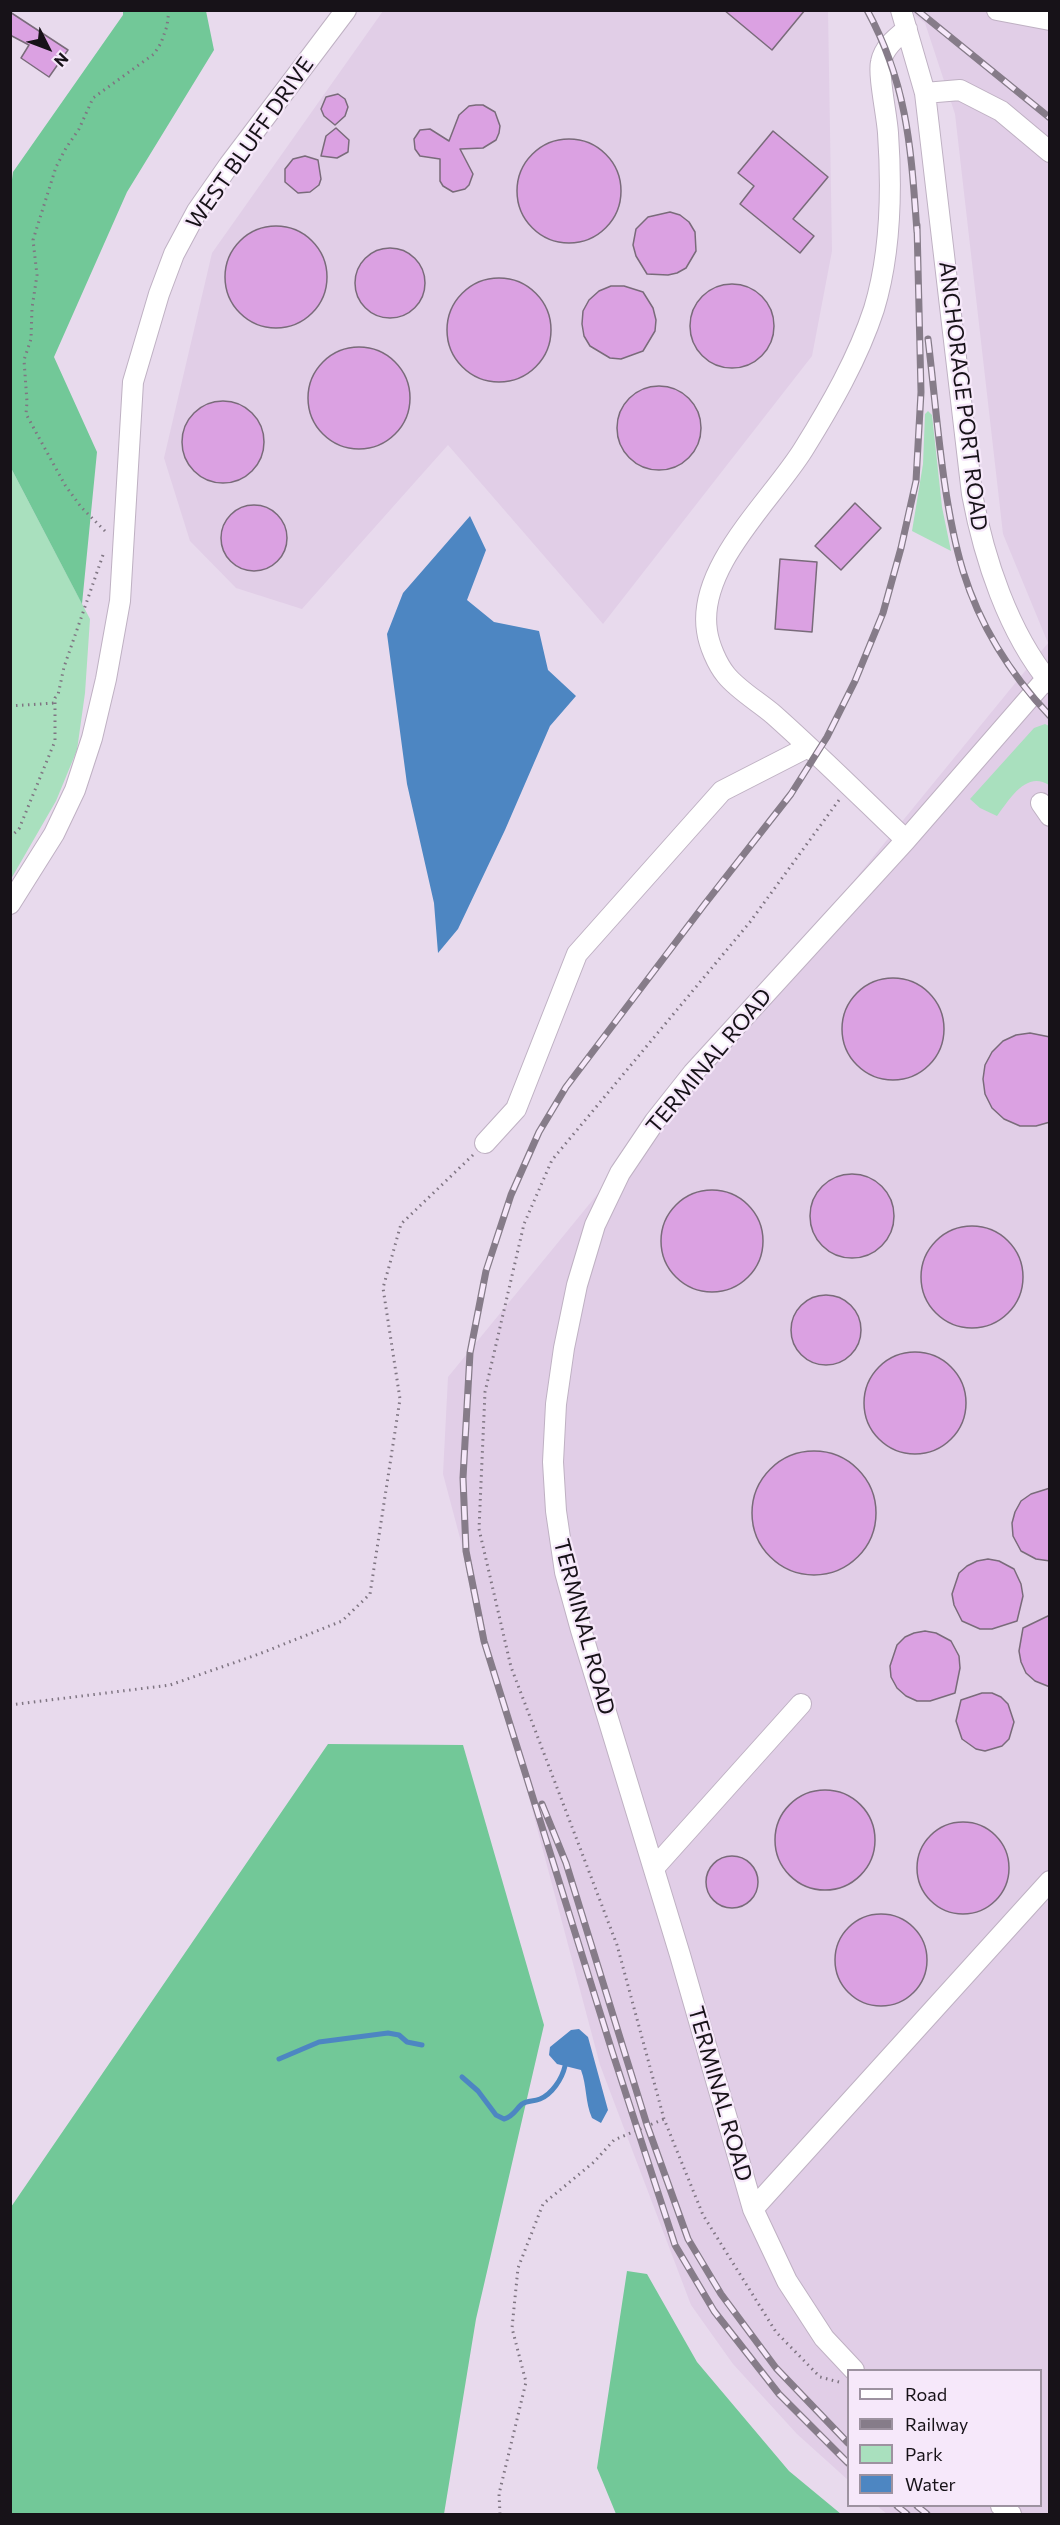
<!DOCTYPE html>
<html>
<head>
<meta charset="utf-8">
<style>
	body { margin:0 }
	#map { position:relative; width:1060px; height:2525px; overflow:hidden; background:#e8daed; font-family:Commissioner,sans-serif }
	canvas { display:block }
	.frame { position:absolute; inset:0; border:12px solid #171218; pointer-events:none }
	.legend { position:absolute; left:847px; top:2369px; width:195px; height:138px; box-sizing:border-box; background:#f6e8fa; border:2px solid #9d92a0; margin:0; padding:8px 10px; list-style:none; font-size:18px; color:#171218 }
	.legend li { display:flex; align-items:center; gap:12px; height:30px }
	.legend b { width:30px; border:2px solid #9d92a0 }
	.north { position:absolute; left:18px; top:18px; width:60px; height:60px; -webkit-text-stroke:4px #f6e8fa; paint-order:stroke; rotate:132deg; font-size:16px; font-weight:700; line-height:24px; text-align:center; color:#171218 }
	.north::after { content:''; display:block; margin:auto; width:21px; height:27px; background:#171218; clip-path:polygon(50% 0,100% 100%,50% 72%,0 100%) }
</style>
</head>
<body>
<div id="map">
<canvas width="1060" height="2525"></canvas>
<div class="frame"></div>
<ul class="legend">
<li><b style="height:8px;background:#fff"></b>Road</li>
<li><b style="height:8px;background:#867c89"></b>Railway</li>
<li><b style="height:16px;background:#a9e0be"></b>Park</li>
<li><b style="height:16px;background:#4d86c2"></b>Water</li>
</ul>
<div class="north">N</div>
</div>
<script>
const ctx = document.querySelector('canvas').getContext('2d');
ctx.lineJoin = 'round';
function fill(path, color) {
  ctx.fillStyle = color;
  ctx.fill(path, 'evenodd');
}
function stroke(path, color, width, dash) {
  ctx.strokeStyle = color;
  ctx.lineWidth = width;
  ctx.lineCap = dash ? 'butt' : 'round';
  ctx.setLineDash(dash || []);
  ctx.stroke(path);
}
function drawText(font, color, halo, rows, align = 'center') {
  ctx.font = font + ' Commissioner,sans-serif';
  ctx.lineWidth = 4.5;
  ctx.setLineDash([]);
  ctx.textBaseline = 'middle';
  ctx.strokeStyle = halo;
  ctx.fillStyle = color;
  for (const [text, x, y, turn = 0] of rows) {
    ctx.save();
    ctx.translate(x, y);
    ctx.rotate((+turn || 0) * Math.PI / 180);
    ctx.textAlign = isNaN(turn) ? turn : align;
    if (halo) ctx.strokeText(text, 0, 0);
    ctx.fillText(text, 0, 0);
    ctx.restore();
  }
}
fill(new Path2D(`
	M383 11H828L832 251 812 356 603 624 448 445 302 609 236 588 190 541 164 458 212 253Z
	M909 11H1049V2514H887L877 2506H1040V2370H848V2480L797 2434 733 2364 691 2305 600 2065 443 1474 448 1377 1048 643 1003 534 955 114 925 23Z`), '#e1cee7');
fill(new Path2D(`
	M928 411 932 415 942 507 951 551 912 531 923 464 925 414Z
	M11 468 90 619 85 693 77 750 56 801 11 879Z
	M1045 724 1049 726V785C1026 770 1009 800 997 816L980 808 970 799 1034 728Z`), '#a9e0be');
fill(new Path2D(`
	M123 11H206L214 50 127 192 54 357 97 452 82 604 11 468V187L13 172 123 15Z
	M328 1744 463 1745 544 2025 476 2319 444 2514H11V2207Z
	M627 2271 647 2274 697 2362 789 2471 841 2514H616L597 2468Z`), '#72c898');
fill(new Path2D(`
	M470 516 486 550 467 600 494 622 539 631 548 670 576 696 550 726 505 830 458 929 438 953 434 903 407 784 387 634 403 593Z
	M579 2029 588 2037 608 2110 601 2123 592 2118C585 2102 587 2086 581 2070L557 2064 549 2055 550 2047 571 2030Z`), '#4d86c2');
stroke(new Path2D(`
	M279 2059 319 2042 388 2033 399 2035 407 2042 422 2045
	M462 2077 478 2091 496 2115 504 2119C514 2116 515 2110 522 2104 528 2100 533 2102 540 2099 552 2094 562 2079 565 2066`), '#4d86c2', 5);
const building = new Path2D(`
	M724 10H805L772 50Z
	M10 12 68 50 49 77 21 58 29 45 10 35Z
	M338 94 345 99 348 107 345 116 335 125 324 116 321 109 326 97Z
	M476 105H483L495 112 500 126 499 133 496 140 483 148 460 149 473 174 469 185 465 189 453 192 443 186 440 181V159L420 156 415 149 414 139 420 130 430 129 449 141 459 115 469 106Z
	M336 128 349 140 348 152 337 158 321 156 326 136Z
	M773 131 828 177 793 219 814 236 800 253 740 204 754 186 738 173Z
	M517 191a52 52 0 1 1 104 0a52 52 0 1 1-104 0Z
	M305 156 318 160 321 179 319 185 310 192 298 193 285 182V169L293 159Z
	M670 212 680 215 689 222 695 232 696 251 686 268 677 273 668 275 647 274 636 256 633 245 636 229 648 217Z
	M225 277a51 51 0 1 1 102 0a51 51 0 1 1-102 0Z
	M355 283a35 35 0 1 1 70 0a35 35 0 1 1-70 0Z
	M447 330a52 52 0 1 1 104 0a52 52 0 1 1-104 0Z
	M690 326a42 42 0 1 1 84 0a42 42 0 1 1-84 0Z
	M611 286H624L643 292 653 308 656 320 655 331 643 351 621 359 610 358 590 346 584 336 582 324 583 311 589 300 599 291Z
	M308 398a51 51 0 1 1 102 0a51 51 0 1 1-102 0Z
	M617 428a42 42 0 1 1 84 0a42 42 0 1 1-84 0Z
	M182 442a41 41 0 1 1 82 0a41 41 0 1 1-82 0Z
	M855 503 881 528 841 570 815 546Z
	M221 538a33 33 0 1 1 66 0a33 33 0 1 1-66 0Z
	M780 559 817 562 812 632 775 629Z
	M842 1029a51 51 0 1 1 102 0a51 51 0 1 1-102 0Z
	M1030 1033 1050 1037V1122L1036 1126H1020L1004 1119 992 1108 985 1094 983 1079 985 1065 992 1052 1003 1041 1016 1035Z
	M810 1216a42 42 0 1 1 84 0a42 42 0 1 1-84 0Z
	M661 1241a51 51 0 1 1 102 0a51 51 0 1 1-102 0Z
	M921 1277a51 51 0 1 1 102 0a51 51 0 1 1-102 0Z
	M791 1330a35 35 0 1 1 70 0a35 35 0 1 1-70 0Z
	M864 1403a51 51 0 1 1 102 0a51 51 0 1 1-102 0Z
	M752 1513a62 62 0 1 1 124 0a62 62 0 1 1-124 0Z
	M1050 1488V1561L1036 1559 1021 1551 1013 1536 1012 1523 1015 1512 1021 1501 1031 1494Z
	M988 1559 999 1561 1014 1569 1021 1584 1023 1596 1017 1621 992 1629H980L962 1621 954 1605 952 1594 959 1573 967 1566 977 1561Z
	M1050 1615V1687L1035 1681 1026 1673 1021 1662 1019 1651 1023 1628Z
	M925 1631 936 1633 951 1641 959 1656 960 1668 955 1693 930 1701H917L906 1696 897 1688 891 1677 890 1666 897 1645 905 1637 914 1633Z
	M982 1693H992L1001 1697 1008 1704 1014 1722 1009 1739 1002 1746 985 1751 976 1749 962 1739 956 1721 961 1700Z
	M775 1840a50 50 0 1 1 100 0a50 50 0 1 1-100 0Z
	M917 1868a46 46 0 1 1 92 0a46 46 0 1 1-92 0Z
	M706 1882a26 26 0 1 1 52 0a26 26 0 1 1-52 0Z
	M835 1960a46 46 0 1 1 92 0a46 46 0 1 1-92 0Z`);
fill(building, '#dba1e2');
stroke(building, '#796b7a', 1.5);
const minor = new Path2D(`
	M901 10 925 93 972 494C984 558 1008 632 1050 683
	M997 10 1050 20
	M925 93 960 90 1001 111 1050 152
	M1041 803 1050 816
	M906 840C862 798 819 755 774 715 759 702 738 690 726 675 717 664 709 645 707 631 697 567 771 501 803 450 831 405 858 358 874 309 891 253 892 190 888 133 887 116 878 75 881 62 884 47 896 38 907 29
	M10 904 54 834 75 790 92 738 106 679 120 601 133 382 159 294 174 254 197 211 229 165 346 10
	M485 1143 516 1109 577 954 722 791 808 747
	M654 1868 801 1704
	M753 2209 1050 1881
	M854 2370 824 2338 787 2281 753 2209 680 1955 581 1630 565 1572 556 1511 553 1462 556 1404 564 1348 577 1285 595 1225 620 1173 655 1121 693 1073 906 840 1046 679
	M1001 2506 1011 2514`);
stroke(minor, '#bfb1c3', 22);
stroke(new Path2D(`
	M105 531 81 507 65 485 26 414 27 402 24 360 31 339 32 308 37 275 33 240 56 167 66 148 79 129 93 98 154 54 161 43 167 26 169 10
	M10 706 55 703
	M10 837 19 829 55 741V698L58 695 64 667 103 555
	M10 1705 170 1685 259 1654 342 1621 370 1594 400 1399 383 1288 401 1224 473 1155
	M839 2382 820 2377 776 2332 703 2215 664 2119 617 1945 511 1667 479 1529 485 1392 524 1224 552 1160 750 922 839 800
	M500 2514 499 2494 526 2382 512 2328 518 2268 543 2204 594 2162 614 2140 664 2119`), '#7f7582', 3, [1.5, 4.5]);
stroke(minor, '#fff', 20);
const rail = new Path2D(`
	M867 10C908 85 911 150 917 232
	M917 10 1050 118
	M928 339C937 413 942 501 963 571 980 626 1011 675 1050 716
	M542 1804 566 1863 647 2125 688 2239 721 2294 776 2368 848 2443
	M848 2463 779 2394 714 2311 675 2245 612 2051 484 1641 466 1551 463 1478 470 1353 486 1271 511 1195 539 1132 566 1087 704 905 791 794 827 737 855 681 883 613 901 548 916 481 921 392 917 225
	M897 2506 907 2514
	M917 2506 927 2514`);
stroke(rail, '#867c89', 7);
stroke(rail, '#f6e8fa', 4.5, [14]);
drawText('22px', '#171218', '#f6e8fa', [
	["WEST BLUFF DRIVE",250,143,-55],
	["ANCHORAGE PORT ROAD",963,396,83],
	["TERMINAL ROAD",709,1061,-50],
	["TERMINAL ROAD",584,1627,75],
	["TERMINAL ROAD",720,2094,74]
]);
</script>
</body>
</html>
